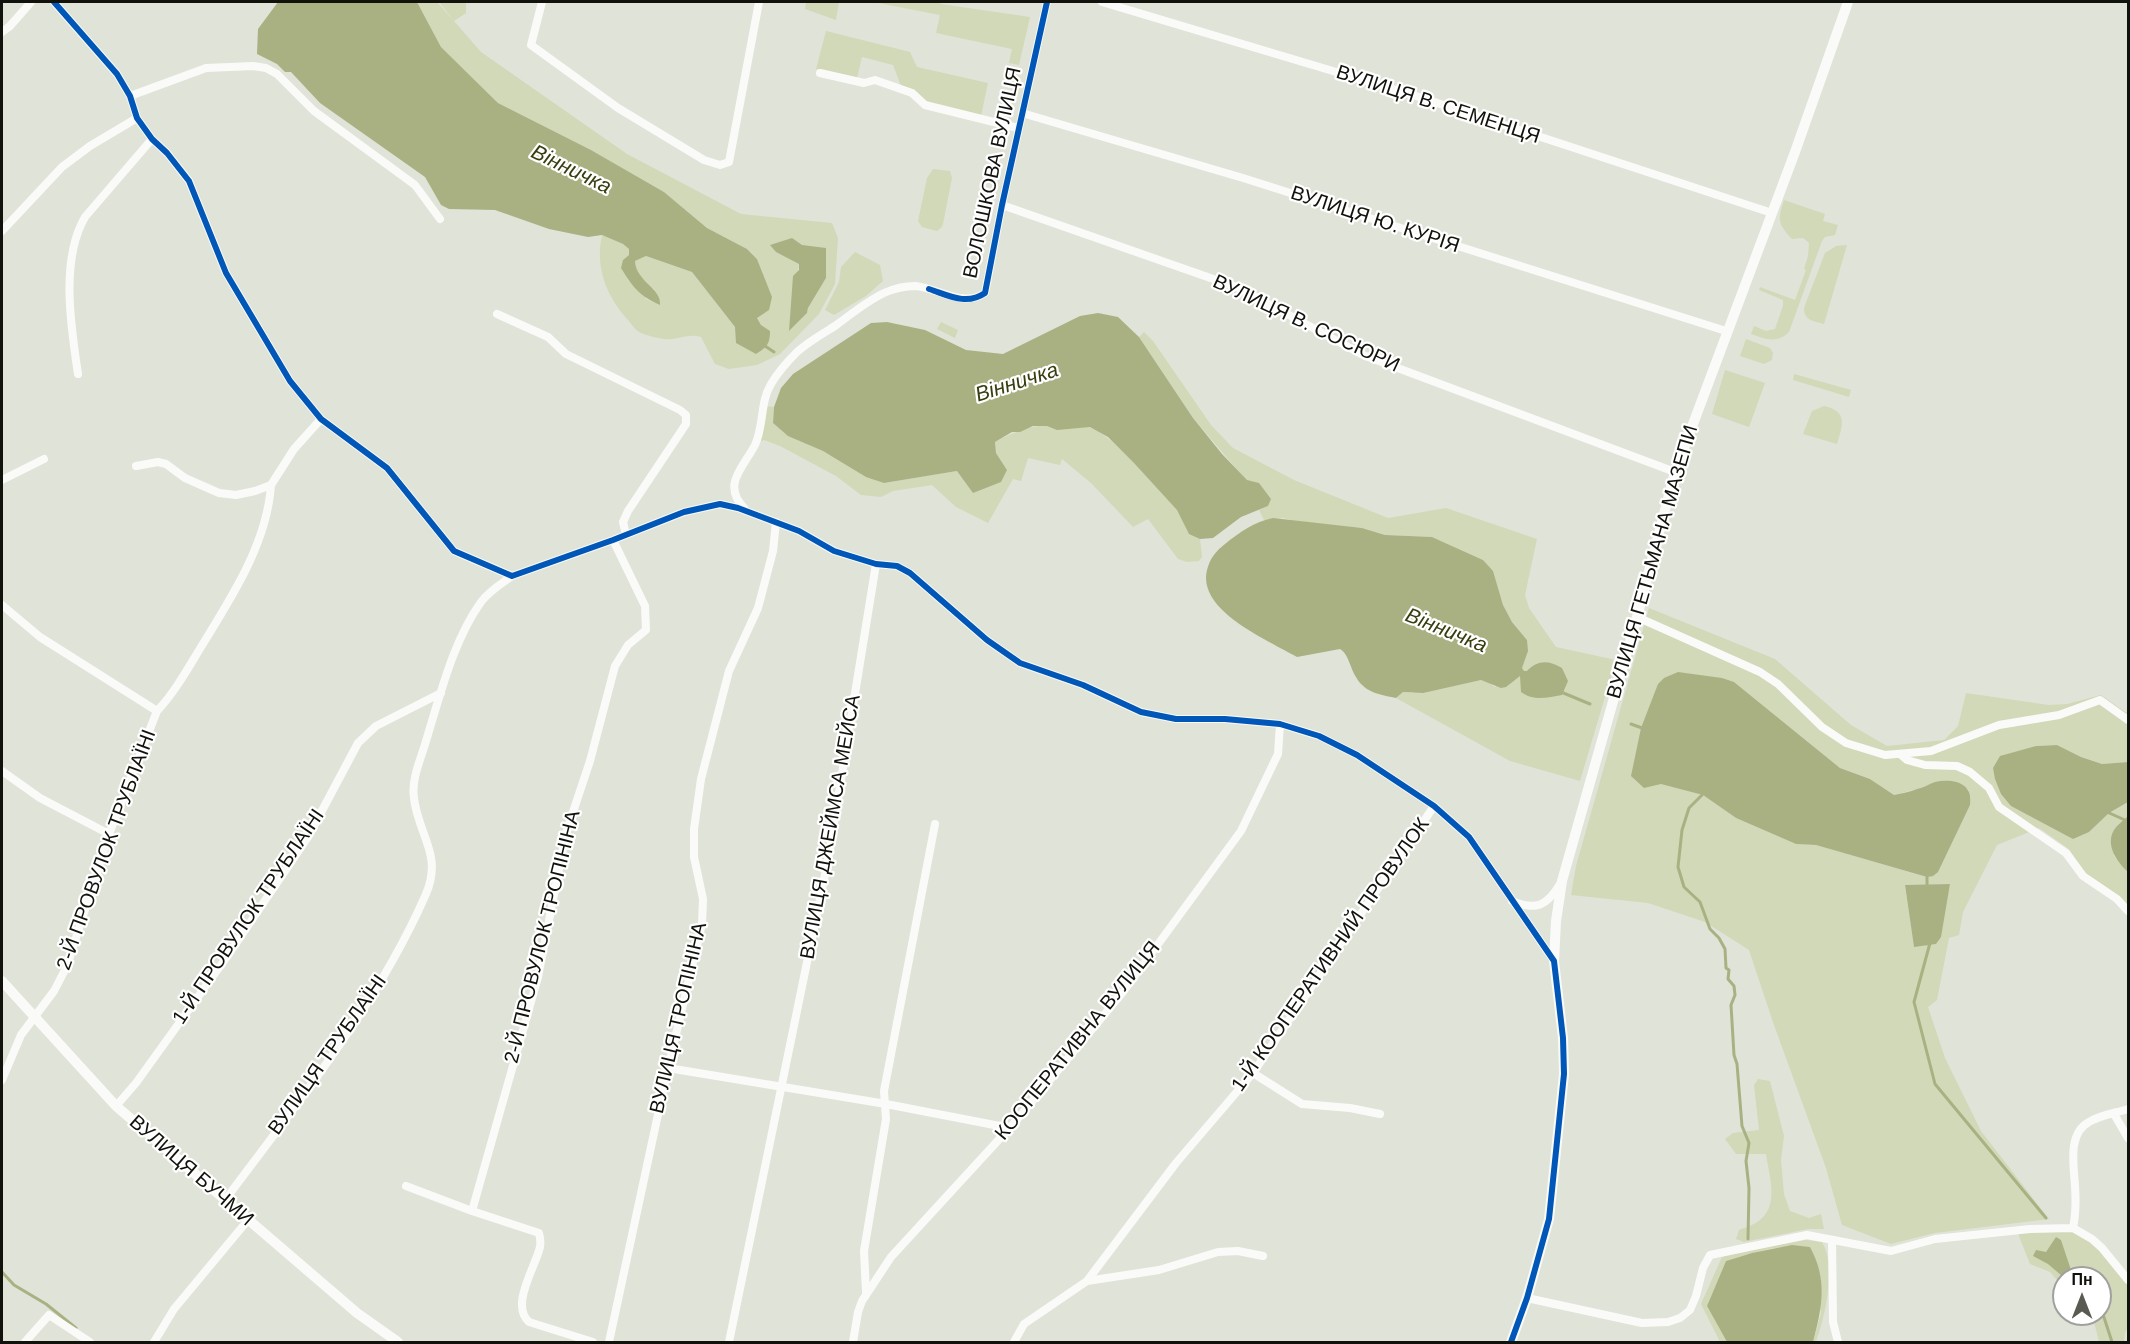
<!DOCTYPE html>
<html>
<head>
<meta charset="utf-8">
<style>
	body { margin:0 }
	#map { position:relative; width:2130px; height:1344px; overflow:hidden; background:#e0e3d8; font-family:Helvetica,sans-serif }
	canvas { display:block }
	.frame { position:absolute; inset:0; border:3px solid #11120c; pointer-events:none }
	.north { position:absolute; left:2052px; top:1266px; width:60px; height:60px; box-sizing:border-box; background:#fff; border:2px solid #a0a09e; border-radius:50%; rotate:0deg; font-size:16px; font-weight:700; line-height:24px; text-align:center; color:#11120c }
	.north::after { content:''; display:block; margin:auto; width:21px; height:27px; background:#595b53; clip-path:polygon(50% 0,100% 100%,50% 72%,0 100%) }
</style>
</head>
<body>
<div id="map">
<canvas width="2130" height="1344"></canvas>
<div class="frame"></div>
<div class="north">Пн</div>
</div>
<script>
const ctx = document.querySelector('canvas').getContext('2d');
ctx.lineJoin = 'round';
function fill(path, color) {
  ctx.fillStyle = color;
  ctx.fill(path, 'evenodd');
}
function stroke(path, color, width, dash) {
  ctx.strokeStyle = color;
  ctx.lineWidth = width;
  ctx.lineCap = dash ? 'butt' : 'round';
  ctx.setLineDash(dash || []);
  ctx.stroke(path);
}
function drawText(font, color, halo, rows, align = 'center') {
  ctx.font = font + ' Helvetica,sans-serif';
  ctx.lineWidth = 4.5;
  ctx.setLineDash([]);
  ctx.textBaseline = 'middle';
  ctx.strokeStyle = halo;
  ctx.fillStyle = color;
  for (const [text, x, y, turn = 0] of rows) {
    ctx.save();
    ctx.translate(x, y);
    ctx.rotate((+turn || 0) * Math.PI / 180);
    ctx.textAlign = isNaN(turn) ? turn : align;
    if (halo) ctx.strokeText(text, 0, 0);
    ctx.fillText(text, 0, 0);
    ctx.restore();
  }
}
fill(new Path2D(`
	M417 2H437L454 21 439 2H466V13L454 21 481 52 627 154 741 214 832 223 838 238 835 284 819 314 780 354 757 365 729 369 715 364 701 337C688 333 676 341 664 339 657 338 648 336 641 333 636 331 632 325 628 320 606 296 595 267 602 235L623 244 629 249V255L623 260 646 299 660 305C659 301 659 298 657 294 650 281 636 281 635 261L646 256 692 272 735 327 761 325 757 318 764 278 757 259 747 249 707 228 664 192 591 150 498 103 441 47ZM799 264 826 278 808 308 807 313 790 330Z
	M806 2H839L836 20 805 9Z
	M873 2H939L941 4 1030 17 1019 65 1009 63 1012 49 936 33 940 15Z
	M826 31 910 52 917 67 988 83 981 116 926 102 915 90 901 86 893 65 862 57 857 78 816 69Z
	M933 169 950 171 952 178 943 224 942 227 937 231 922 227 918 221 927 178Z
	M1784 200 1825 214 1823 221 1838 225 1835 235 1825 237 1822 241 1789 332C1777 344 1765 339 1751 334L1754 326 1766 331 1775 329 1783 306V300L1759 290 1760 287 1795 300 1806 270 1804 269 1808 256 1809 243 1803 238 1792 239C1777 223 1778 219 1784 200Z
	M1847 245 1824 324C1814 321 1804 321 1804 308L1825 253 1836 246Z
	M855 252 880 265 883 281 866 296 834 315 825 310 839 282 841 267Z
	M941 322 958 330 955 338 937 329Z
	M1144 332 1153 341 1211 425 1233 448 1294 480 1388 518 1446 508 1537 539 1525 595 1529 608 1556 647 1616 660 1580 781 1510 761 1396 698 1403 692 1412 693 1481 680 1488 682 1495 687 1526 656 1527 640 1512 622 1503 605 1495 579 1483 560 1432 537 1385 535 1362 528 1300 522 1283 518 1264 520 1259 510 1268 506 1193 418 1139 337Z
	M1746 339 1770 348 1773 353 1772 360 1764 364 1740 356Z
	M1725 370 1765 383 1749 427 1712 414Z
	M1794 374 1851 390 1849 397 1793 380Z
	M764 406 774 407 773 423 788 435 823 451 884 483 957 471 1007 470 996 453 995 442C1008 435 1032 424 1047 426 1052 427 1055 430 1060 429 1070 428 1082 424 1092 428 1110 434 1166 494 1178 511 1185 523 1187 532 1200 539L1202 557 1199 561 1187 562 1178 559 1148 519 1133 527 1091 483 1062 459 1060 465 1028 458 1021 481 1013 479 988 523 956 507 932 485 893 491 881 497 861 495 836 476 780 446 764 440 756 443Z
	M1824 406C1848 411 1843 425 1837 444L1803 434 1812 411Z
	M1649 608 1775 659 1851 725 1887 746 1944 740 1958 726 1966 693 2049 705 2067 704 2101 695 2128 714V762L2102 764 2081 757 2057 745 2036 746 2089 832 2109 813 2128 802V816L2114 830V856L2128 872V907L2086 874 2069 849 2039 828 1997 845 1963 912 1959 935 1949 938 1937 1000 1928 1007 1945 1058 1981 1131 2049 1219 1935 1233 1891 1244 1842 1225 1826 1168 1774 1025 1749 950 1705 922 1648 903 1571 895 1576 866ZM1734 682 1840 768 1870 779 1894 795 1918 789 1935 783 1968 789 1971 798 1970 805 1927 877 1816 845 1796 844 1736 818 1703 795 1661 783ZM1950 884 1936 944 1914 946 1905 886Z
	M1758 1079 1770 1081 1784 1136 1781 1160 1784 1194 1790 1211 1809 1218 1821 1214 1824 1229H1808L1744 1242 1736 1239 1739 1230C1747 1227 1756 1224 1761 1219 1779 1204 1769 1175 1766 1154H1736L1725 1139 1733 1133 1759 1130 1754 1085Z
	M2073 1228 2092 1239 2128 1280V1327L2125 1333 2124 1342H2099L2094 1322 2087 1314H2100V1278H2064V1288L2050 1272 2030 1264 2017 1231Z
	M1806 1240 1822 1242C1837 1267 1825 1316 1816 1342H1813L1821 1313 1810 1247C1781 1244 1754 1252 1726 1261L1707 1306 1727 1342H1720L1701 1304 1722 1257 1759 1248Z`), '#d2d9b8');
fill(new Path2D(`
	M278 2H417L441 47 498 103 591 150 664 192 707 228 747 249 757 259 772 297 769 310 757 318 761 325 770 331C770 344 767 347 756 354L736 343 735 327 692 272 646 256 635 261C636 282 662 288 660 305 639 296 633 287 621 268L623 260 629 255V249L623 244 602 235 588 237 549 229 495 210 449 209 441 205 425 177 320 103 291 72H285L277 64 257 54 258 29Z
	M792 238 802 245 826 248V278L808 308 807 313 789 331 793 276 799 270V264L776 252 770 245Z
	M1098 313 1118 317 1139 337 1193 418 1222 454 1247 480 1259 483 1271 499 1268 506 1241 517 1213 538 1200 539 1189 534 1177 510 1134 463 1108 437 1090 427 1057 430 1047 426H1033L1020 432H1012L995 442 996 453 1007 470 1001 482 973 493 957 471 884 483 866 477 823 451 788 436 773 423 774 407 781 388 793 374 871 323 887 322 925 330 966 350 1003 354 1080 316Z
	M1273 518 1362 528 1385 535 1432 537 1483 560 1493 571 1503 605 1512 622 1527 640 1528 651 1522 668 1524 671H1527C1538 660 1548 660 1562 668L1568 681 1562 695C1547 698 1533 701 1521 692L1520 676 1506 687 1501 688 1481 680 1423 693 1403 692 1396 698C1371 693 1359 690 1350 664 1347 657 1346 653 1340 649L1297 657C1268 640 1197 611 1207 570 1210 558 1216 551 1225 544 1240 532 1254 522 1273 518Z
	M1678 672 1722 678 1734 682 1840 768 1870 779 1894 795C1902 793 1910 792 1917 789 1923 788 1929 784 1935 782 1953 778 1974 783 1970 805L1938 872 1933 876 1927 877 1816 845 1796 844 1736 818 1703 795 1661 784 1644 788 1631 776 1641 728 1658 684 1664 678Z
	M2057 745 2081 757 2102 764 2128 762V802L2109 813 2089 832 2073 839 2011 806 2001 794 1995 779 1993 768 2000 756 2036 746Z
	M2128 816V872C2117 862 2105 845 2114 830 2117 825 2124 820 2128 816Z
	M1950 884 1941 937 1936 944 1914 947 1905 885Z
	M2056 1237 2061 1240 2072 1273 2062 1276 2048 1264 2033 1256 2036 1250 2046 1252Z
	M1792 1245 1810 1247C1828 1280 1822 1308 1813 1342H1727L1707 1306 1726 1261 1752 1253Z`), '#a9b183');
stroke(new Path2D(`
	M765 346 774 352
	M1561 692 1590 704
	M1631 724 1642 728
	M1704 793 1689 808 1682 830 1678 867 1684 887 1700 902 1710 929 1719 938 1725 949 1726 968 1729 970 1728 979 1734 986 1735 995 1731 1005 1734 1055 1737 1064 1742 1126 1749 1143 1746 1161 1749 1188 1748 1239
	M2107 812 2125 820 2128 825
	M1927 874V889
	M1930 943 1914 1002 1935 1084 2046 1218
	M2 1272 14 1285 46 1304 76 1328
	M2100 1305 2112 1342`), '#a9b183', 3);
stroke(new Path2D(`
	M54 2 117 74 130 96 137 118 152 139 167 153 189 181 226 273 290 381 321 419 387 468 454 551 512 576 613 540 684 512 720 504 738 508 799 531 834 551 876 564 897 566 910 573 987 640 1020 663 1083 685 1141 712 1176 719H1225L1280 724 1319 736 1357 755 1434 806 1469 837 1554 961
	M542 2 531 45 618 108 704 160 720 165 729 162 759 2
	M1102 2 1413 95 1772 213
	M2 32 10 26 31 2
	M820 73 864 83 875 80 912 93 925 105 1018 128
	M130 96 206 68 253 66 266 68 277 74 314 111 415 185 440 219
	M1022 113 1243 178 1726 331
	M1002 205 1239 288 1363 355 1675 472
	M2 231 62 167 90 146 137 118
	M497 314 548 337 566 354 680 410 686 415V424L628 511 623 522 626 535
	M78 374C71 327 60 260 85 217L152 139
	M136 466 158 462 166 464 185 478 219 493 236 495 255 491 271 485 294 449 321 419
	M2 480 44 459
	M745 509C721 485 743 468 755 445 764 426 760 402 771 384 778 372 788 361 797 352 808 342 822 334 835 326 850 315 867 301 884 293 893 289 905 286 915 286 939 288 962 308 985 293L1002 205 1047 2
	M2 605 40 637 157 711
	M1637 617 1760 672 1778 684 1822 727 1846 743 1885 755 1931 751 1999 725 2059 715 2100 700 2128 720
	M1900 754 1907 760 1925 765 1957 766 1970 772 1989 788 1999 807 2066 853 2083 876 2117 899 2128 911
	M2 771 40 798 109 834
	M1512 901C1536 911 1547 906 1560 884
	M668 1068 886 1104 1010 1128
	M1253 1073 1302 1104 1350 1108 1380 1114
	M2 1080 21 1035 54 991 67 966 109 834 157 711C175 692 187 670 201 647 231 598 267 544 271 485
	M116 1106 136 1083 226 958 308 837 358 743 376 726 441 693
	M2114 1114 2128 1138
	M406 1186 472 1211 539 1233C540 1237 541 1242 540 1247 535 1268 510 1305 529 1322L593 1342
	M225 1200C298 1102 377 1006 426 894 443 854 418 835 414 798 411 779 421 759 426 741 440 696 453 641 481 602 489 591 501 584 512 576
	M472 1211 538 977 566 833 590 761 615 666 628 645 646 630 645 606 613 540
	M2073 1228C2076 1214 2076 1201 2075 1186 2074 1166 2067 1134 2089 1122 2100 1115 2116 1113 2128 1109
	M1832 1240 1833 1322 1838 1342
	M1087 1281 1159 1270 1218 1252 1238 1251 1263 1256
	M866 1292 864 1251 886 1119 884 1091 935 824
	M1527 1298 1642 1323 1668 1322 1680 1318 1690 1310 1696 1296 1703 1268 1710 1255 1807 1235 1891 1251 1935 1239 2030 1229 2073 1228 2092 1239 2102 1248 2128 1280
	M25 1342 49 1315 90 1342
	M154 1342 174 1309 248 1220
	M609 1342 668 1068 702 924 703 899 694 857V829L701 779 729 671 758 608 773 551 776 522
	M729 1342 828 860 876 564
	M853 1342 858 1312 862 1301 891 1257 1015 1122 1123 992 1241 831 1278 754 1280 724
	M1014 1342 1024 1324 1087 1281 1176 1163 1253 1073 1434 806`), '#fafbf9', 8);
stroke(new Path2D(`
	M2 981 116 1106 357 1313 398 1342
	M1511 1342 1527 1298 1549 1219 1564 1074 1563 1038 1554 961 1556 921 1562 881 1637 617 1675 472 1795 152 1848 2`), '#fafbf9', 10);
stroke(new Path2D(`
	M54 2 117 74 130 96 137 118 152 139 167 153 189 181 226 273 290 381 321 419 387 468 454 551 512 576 613 540 684 512 720 504 738 508 799 531 834 551 876 564 897 566 910 573 987 640 1020 663 1083 685 1141 712 1176 719H1225L1280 724 1319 736 1357 755 1434 806 1469 837 1554 961 1563 1038 1564 1074 1549 1219 1527 1298 1511 1342
	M929 289C948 295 966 306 985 293L1002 205 1047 2`), '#0057b8', 6);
drawText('20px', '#11120c', '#fff', [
	["ВУЛИЦЯ В. СЕМЕНЦЯ",1438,105,18],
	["ВОЛОШКОВА ВУЛИЦЯ",993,173,-78],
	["ВУЛИЦЯ Ю. КУРІЯ",1375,220,18],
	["ВУЛИЦЯ В. СОСЮРИ",1306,324,25],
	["ВУЛИЦЯ ГЕТЬМАНА МАЗЕПИ",1653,562,-74],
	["ВУЛИЦЯ ДЖЕЙМСА МЕЙСА",831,827,-80],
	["2-Й ПРОВУЛОК ТРУБЛАЇНІ",107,850,-70],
	["1-Й ПРОВУЛОК ТРУБЛАЇНІ",249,917,-56],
	["2-Й ПРОВУЛОК ТРОПІНІНА",543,937,-76],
	["1-Й КООПЕРАТИВНИЙ ПРОВУЛОК",1331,955,-55],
	["ВУЛИЦЯ ТРОПІНІНА",679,1018,-77],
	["КООПЕРАТИВНА ВУЛИЦЯ",1078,1041,-51],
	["ВУЛИЦЯ ТРУБЛАЇНІ",328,1055,-55],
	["ВУЛИЦЯ БУЧМИ",191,1171,41]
]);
drawText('italic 21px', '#383e0f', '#fff', [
	["Вінничка",571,170,26],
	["Вінничка",1017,383,-18],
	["Вінничка",1446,631,22]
]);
</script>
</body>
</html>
